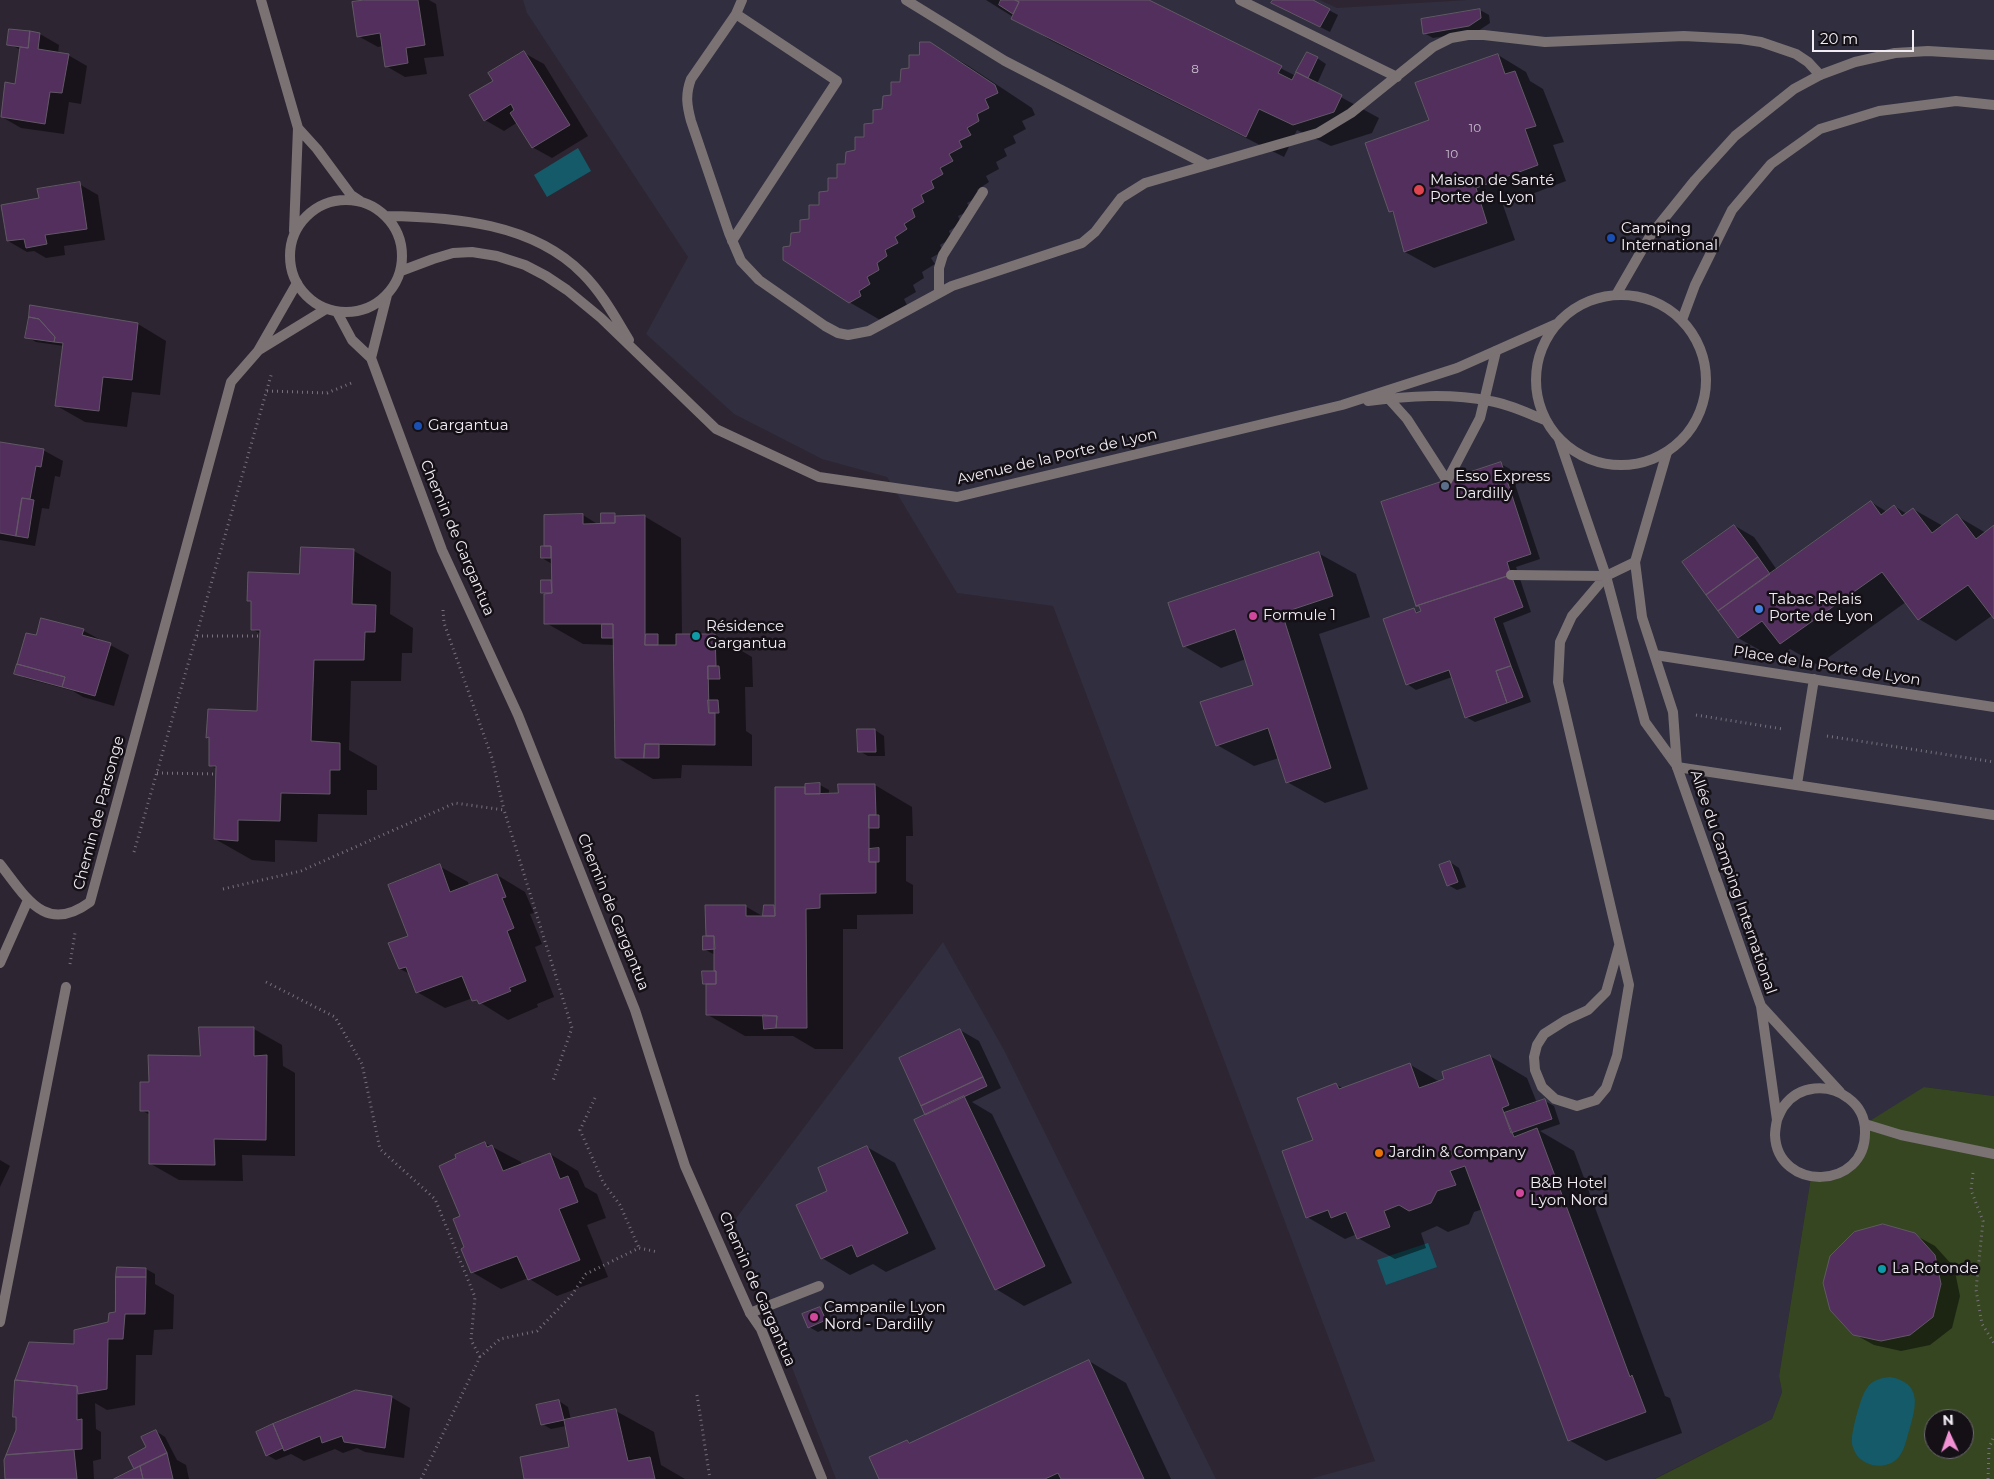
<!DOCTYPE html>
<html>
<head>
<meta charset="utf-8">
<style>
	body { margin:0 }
	#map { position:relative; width:1994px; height:1479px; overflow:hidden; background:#2d2532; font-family:Montserrat,sans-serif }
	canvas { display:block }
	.north { position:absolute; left:1924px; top:1409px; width:50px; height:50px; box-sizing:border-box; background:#141016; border:1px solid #6d686f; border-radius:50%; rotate:357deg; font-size:14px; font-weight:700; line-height:20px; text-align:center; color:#f2edf5 }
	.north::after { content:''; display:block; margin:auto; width:18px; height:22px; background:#f391d5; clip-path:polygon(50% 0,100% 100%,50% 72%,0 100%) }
	.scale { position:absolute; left:1812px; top:30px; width:102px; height:22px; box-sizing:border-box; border:2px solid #f2edf5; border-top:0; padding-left:6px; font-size:15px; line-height:18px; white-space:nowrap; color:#f2edf5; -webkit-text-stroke:4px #141016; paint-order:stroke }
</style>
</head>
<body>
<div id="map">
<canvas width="1994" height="1479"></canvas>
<div class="north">N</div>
<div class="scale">20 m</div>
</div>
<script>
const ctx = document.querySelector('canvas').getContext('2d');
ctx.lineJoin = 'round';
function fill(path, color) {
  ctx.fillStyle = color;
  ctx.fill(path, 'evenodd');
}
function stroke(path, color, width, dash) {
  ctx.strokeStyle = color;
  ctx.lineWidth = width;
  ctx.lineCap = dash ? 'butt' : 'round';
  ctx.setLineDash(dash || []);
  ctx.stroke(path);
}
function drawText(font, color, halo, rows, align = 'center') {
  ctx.font = font + ' Montserrat,sans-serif';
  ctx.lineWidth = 5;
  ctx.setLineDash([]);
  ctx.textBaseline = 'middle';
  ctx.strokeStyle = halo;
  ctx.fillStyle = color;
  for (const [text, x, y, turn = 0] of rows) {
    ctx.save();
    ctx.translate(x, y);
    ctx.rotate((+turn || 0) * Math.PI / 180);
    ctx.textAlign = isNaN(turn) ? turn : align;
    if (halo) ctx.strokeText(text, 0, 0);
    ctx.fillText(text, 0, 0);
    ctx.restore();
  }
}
fill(new Path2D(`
	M523 0H1320L1337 8 1467 0H1994V1096L1924 1087 1852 1165 1811 1177 1779 1376 1782 1392 1772 1419 1654 1479H1310L1375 1461 1053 606 957 593 887 477 822 459 734 414 646 334 688 257 527 13Z
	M943 942 1004 1050 1216 1479H836L734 1221Z`), '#302e3f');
fill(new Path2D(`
	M1924 1087 1994 1096V1479H1655L1772 1419 1782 1392 1779 1376 1811 1177 1852 1165 1865 1124ZM1934 1419H1964V1449H1934Z`), '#354621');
fill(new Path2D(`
	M578 148 591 171 547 197 534 175Z
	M1428 1243 1437 1267 1386 1285 1377 1260Z
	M1890 1377C1923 1383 1916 1407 1909 1431 1906 1441 1904 1452 1897 1459 1885 1470 1865 1467 1856 1454 1854 1450 1851 1444 1852 1439 1852 1430 1861 1395 1867 1388 1872 1380 1881 1378 1890 1377Z`), '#155a69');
fill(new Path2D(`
	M372 0H429L436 4 444 56 424 58 427 74 405 77 386 66 383 46 378 47 358 36Z
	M986 0H1146L1296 76H1301L1307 54 1317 58 1326 64 1317 84 1379 118 1372 133 1331 146 1297 130 1284 157 1050 40Z
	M1274 0H1310L1338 15 1330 32 1282 8Z
	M1480 10 1489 15 1490 23 1478 31 1433 38 1424 33Z
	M40 34 59 45 58 54 68 55 87 66 81 104 69 102 64 134 21 128 2 117 16 85 21 50 9 44Z
	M929 43 967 65 1032 108 1035 115 1022 121 1026 129 1013 136 1016 143 1004 149 1007 156 996 162 999 169 986 176 989 182 977 190 980 196 967 203 971 210 958 216 961 223 949 231 952 238 940 245 943 251 931 258 935 264 922 272 924 278 913 285 916 292 904 299 907 305 887 324 849 302 792 247Z
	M524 53 544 64 588 136 552 158 532 147 518 122 504 131 485 120 494 81Z
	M1498 55 1526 72 1530 81 1543 89 1564 142 1553 145 1566 181 1503 205 1515 240 1434 268 1405 252 1395 214 1390 211Z
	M79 184 98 195 105 240 64 246 65 255 46 258 34 251 27 252 8 241 41 199Z
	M31 307 138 324 166 341 160 395 132 392 127 427 85 422 57 406 64 346 36 342 27 337Z
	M0 443 43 450 63 461 60 477 55 476 49 509 42 508 35 546 0 540Z
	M1501 464 1510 469 1540 559 1516 567 1531 612 1503 623 1531 702 1475 722 1466 717 1452 677 1416 690 1407 684 1414 610 1420 613 1423 612 1421 608 1417 605Z
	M1871 502 1887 512 1894 506 1907 514 1913 509 1943 526 1957 516 1986 533 1994 527V617L1993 615 1956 641 1919 619 1906 602 1818 665 1790 649 1776 659 1738 638 1735 526 1754 537 1777 570Z
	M583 515 599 525 606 524 602 522 615 515 619 517 644 516 681 538 682 635H715L752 657 753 687H745L746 731 752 735V766L682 765 681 778 653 779 616 757 615 645 583 644 546 623 545 594 542 593 551 581 553 583 552 564 542 558 549 547Z
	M354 551 391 572 390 614 413 628 412 653H402L401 681H351L349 750 377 766V790H367V815L318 814 317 842 275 840V862L252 860 215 839 217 769 210 765 211 739 208 737 258 712 261 634 252 629 253 603 248 600Z
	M1318 553 1356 574 1370 617 1319 634 1368 789 1325 803 1287 782 1279 758 1254 766 1217 745 1254 685 1246 659 1221 668 1184 646Z
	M42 619 84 631 129 655 114 706 83 697 73 691 25 678 16 673 37 637Z
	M875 730 884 736 885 756H868L859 751 858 731Z
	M820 785 829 790V795H840L839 785H875L912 807 913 836H906V881L913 885V914L857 915V929H843V1049H815L793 1036H745L708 1015 707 985 704 984 715 972V955L704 949 708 937 745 906 764 917 774 906 776 907 805 788Z
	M1450 862 1459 868 1466 887 1457 890 1448 885Z
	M439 866 468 882 469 886 497 875 525 892 534 913 530 914 542 944 535 947 554 997 537 1004 538 1007 508 1020 473 998 445 1008 417 992 410 974 400 969 410 936Z
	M254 1029 282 1045 283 1066 295 1073V1156L242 1155 243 1181 179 1180 151 1164 150 1115 141 1110 201 1057Z
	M960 1030 979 1041 1001 1088 972 1102 992 1114 1072 1283 1024 1306 996 1289 927 1115Z
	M1490 1056 1527 1078 1537 1103 1545 1101 1554 1106 1560 1124 1540 1131 1574 1151 1665 1396 1670 1398 1682 1433 1606 1461 1569 1440 1483 1209 1474 1212 1469 1224 1448 1232 1437 1226 1421 1233 1426 1248 1395 1259 1358 1238 1357 1234 1345 1239 1307 1217 1315 1141 1336 1085 1343 1088 1409 1064 1440 1082Z
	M485 1143 521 1162 522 1165 550 1154 578 1171 585 1187 597 1194 606 1218 587 1225 608 1277 557 1296 528 1278 501 1289 472 1272 466 1248 461 1217Z
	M867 1147 895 1163 936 1249 886 1272 873 1264 850 1275 822 1258 829 1191Z
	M0 1160 10 1166 0 1187Z
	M1915 1235 1935 1246 1954 1267 1960 1296 1952 1328 1930 1345 1901 1351 1874 1345 1854 1334Z
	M118 1268 146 1269 155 1274V1284L174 1295 173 1329 154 1330 152 1355H136L135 1405 107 1410 95 1403 96 1429 101 1432V1459L93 1461 94 1479H6L5 1460 17 1431 75 1345 110 1323 116 1313Z
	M820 1308 829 1314 834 1325 818 1332 809 1327Z
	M1089 1361 1126 1383 1171 1479H880L907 1441 911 1443Z
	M391 1397 410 1408 404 1458 365 1452 357 1448 343 1453 335 1449 304 1461 291 1454 276 1460 267 1455Z
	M559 1401 568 1407 571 1420 616 1411 654 1432 661 1465 685 1479H526L571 1448 566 1426 551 1429 542 1424Z
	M156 1431 165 1437 177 1460 186 1465 189 1479H116L137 1469Z`), '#0007');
const building = new Path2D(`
	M364 0H418L425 45 406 48 408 63 385 67 380 33 357 37 352 2Z
	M1001 0H1015L1019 2 1013 14 999 5Z
	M1015 0H1149L1282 66 1278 73 1292 80 1296 72 1342 95 1334 112 1293 125 1259 109 1246 137 1011 19 1019 2Z
	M1273 0H1313L1330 9 1320 27 1271 3Z
	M1480 9 1481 18 1469 26 1423 34 1421 19Z
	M9 29 30 31 28 48 7 45Z
	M30 31 40 33 38 49 69 54 62 93 50 92 45 124 1 117 5 82 15 84 20 47 28 48Z
	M920 42H930L995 85 998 93 985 99 989 108 977 114 979 121 967 128 971 135 959 141 962 147 949 154 953 161 940 168 943 174 931 181 934 188 921 195 924 202 912 209 915 217 904 224 907 229 895 237 898 243 885 250 887 256 877 263 879 270 867 277 870 284 859 291 861 296 849 303 783 260V247L790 246 791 233 800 232V220L809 219V205H819V192L828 191V178H837V164H845L846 152 855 150V137H864V124L873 123V110L882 109 883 96 891 95V82H900L901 69 909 68V55H919Z
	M524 51 570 125 532 148 510 113 514 110 511 104 484 121 469 95 493 81 488 73Z
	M1307 52 1318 57 1308 78 1296 72Z
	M1498 54 1505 74 1515 71 1536 126 1525 129 1538 165 1476 188 1487 223 1404 252 1393 211 1389 212 1365 143 1429 120 1415 83Z
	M80 182 87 229 45 235 47 244 26 248 24 239 7 241 1 205 39 198 37 189Z
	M30 305 138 323 132 380 103 377 99 411 55 406 63 343 54 342 55 337 39 319 29 317Z
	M29 317 39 319 55 337 54 342 25 338Z
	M0 442 44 449 41 467 36 466 30 499 22 498 16 536 0 533Z
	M1501 462 1531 554 1507 562 1511 575 1416 606 1381 502Z
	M22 498 34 500 28 538 16 536Z
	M1871 501 1881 515 1894 505 1902 516 1913 508 1932 533 1957 514 1976 539 1994 525V619L1968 585 1918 620 1882 572 1780 644 1762 621 1738 638 1718 611Z
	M601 513H615V523H601Z
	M583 514V524L615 523V516L645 515V645H676V634H715L716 666H708L709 713H715V745L645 744 644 758H615L613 624H544V594L552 593 551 546H544V515Z
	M1734 525 1758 557 1706 595 1682 562Z
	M541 546H551V558H541Z
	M301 547 354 549 352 604 376 605 375 632H365L364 660H314L311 741 340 743V770H330V794L281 793 280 821 238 820V841L214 839 216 766H209V737L206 738 208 709 257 711 260 630H251V601H247L248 572 299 574Z
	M1319 552 1333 596 1282 613 1331 768 1286 783 1268 728 1216 746 1200 702 1253 685 1235 629 1183 647 1168 603Z
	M1758 557 1770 574 1718 611 1706 595Z
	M1511 575 1523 607 1494 618 1511 666 1496 671 1507 703 1465 718 1449 670 1406 685 1383 619 1414 608 1416 613 1421 611 1419 606H1416Z
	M541 580H551L552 593H541Z
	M41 618 84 629 82 635 111 643 95 696 62 687 65 677 17 664 26 633 36 635Z
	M602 624H613V638H602Z
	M646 634H658V645H645Z
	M17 664 65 677 62 687 14 674Z
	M708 666H719L720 679H708Z
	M1511 666 1523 697 1507 703 1496 671Z
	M708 700H718L719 713H709Z
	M857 729H875L876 752H858Z
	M645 744H659V758H644Z
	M820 783V794H805V784Z
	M838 784H875L876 815H869V862H876V893L820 894V908L806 909 807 1028H776L777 1016 706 1015V984H716V971H714V936H706L705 905H746V916H775V787H805V794L838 793Z
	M869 815H879V828H869Z
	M879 848V862H869V849Z
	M1450 861 1458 882 1447 886 1439 865Z
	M440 864 450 892 497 874 506 897 502 898 514 928 507 931 526 981 509 988 511 991 479 1004 477 1000 472 1001 462 976 416 993 406 967 399 969 388 943 408 936 388 885Z
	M764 905H774L775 916H763Z
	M703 936H714L715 949 703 950Z
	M702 971H716V984H703Z
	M763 1015 777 1016 776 1028 764 1029Z
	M199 1027H254V1056L267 1055 266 1140 214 1139 215 1165 149 1164V1111H140V1082H149L148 1055 200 1056Z
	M960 1029 983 1077 921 1106 899 1058Z
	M1490 1055 1509 1105 1502 1108 1514 1137 1537 1128 1630 1377 1632 1375 1646 1412 1568 1441 1465 1166 1450 1171 1456 1185 1437 1191 1431 1203 1409 1211 1399 1205 1384 1211 1390 1227 1357 1239 1346 1212 1331 1218 1328 1210 1306 1218 1282 1151 1313 1140 1297 1098 1336 1083 1339 1089 1410 1063 1419 1088 1444 1079 1442 1072Z
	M983 1077 987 1086 925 1115 921 1106Z
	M964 1096 1045 1266 995 1290 914 1120Z
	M1545 1099 1552 1119 1511 1133 1504 1113Z
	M485 1142 487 1147 492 1145 503 1171 550 1153 560 1179 568 1176 578 1202 559 1209 580 1260 528 1280 517 1256 471 1273 461 1249 464 1247 453 1219 460 1216 439 1166 456 1158 455 1155Z
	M867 1146 908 1233 857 1257 852 1245 821 1259 796 1205 827 1191 818 1168Z
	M1883 1224 1915 1233 1935 1255 1941 1284 1933 1317 1910 1335 1881 1341 1853 1335 1830 1310 1823 1283 1830 1256 1854 1232Z
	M117 1267 146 1268V1277H116Z
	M116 1277H146L145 1314H125L123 1339H108L107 1389 78 1394 77 1386 15 1380 29 1342 74 1344V1330L108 1322 109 1313 115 1312Z
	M820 1307 826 1320 808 1328 802 1314Z
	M1089 1360 1144 1479H1061L1058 1473 1045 1479H879L869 1457 907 1440 909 1443Z
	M15 1380 77 1386V1420L82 1419V1449L6 1455 16 1430V1417H13Z
	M356 1390 392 1396 385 1448 344 1442 342 1436 322 1443 320 1436 284 1451 273 1424Z
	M559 1400 564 1420 541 1425 536 1405Z
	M616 1409 628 1461 650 1457 655 1479H524L520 1457 569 1447 564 1420Z
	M273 1424 283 1448 266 1456 256 1432Z
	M156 1430 167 1453 134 1469 128 1457 146 1447 141 1437Z
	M74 1450 77 1479H5L4 1460 6 1455Z
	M167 1453 173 1479H143L140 1466Z
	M140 1466 143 1479H114Z`);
fill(building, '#522f5d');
stroke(building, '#625865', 1);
stroke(new Path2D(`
	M267 391 327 393 354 382
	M443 610 444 623 492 758 504 810
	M197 636H260
	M1696 715 1783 729
	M1827 736 1994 762
	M157 773 216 774
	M134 852 272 372
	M223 889 301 871 455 803 504 810 572 1028 553 1081
	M70 964 75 933
	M266 982 335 1017 362 1064 380 1149 435 1199 475 1297 471 1340 480 1357
	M595 1098 580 1130 603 1182 620 1205 639 1248
	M1973 1173 1971 1190 1983 1221 1976 1290 1982 1324 1994 1343
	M697 1395 710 1479
	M421 1479 480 1357 500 1339 537 1331 571 1296 586 1274 639 1248 658 1252
	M1988 1479 1989 1448 1994 1436`), '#78717d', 3, [1, 4]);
stroke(new Path2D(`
	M906 0 1005 61 1207 165
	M1240 0 1397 77
	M736 14 742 0
	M732 241 837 81 736 14 691 79C685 95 687 106 691 121L729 233 741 261 759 280 825 326 838 333 848 335 869 331 952 286 1082 243 1095 232 1121 198 1145 183 1318 133 1351 113 1433 47 1451 38 1468 35H1484L1545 42 1684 36 1741 39 1761 42 1796 54 1808 62 1820 75
	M939 293V268L943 255 983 192
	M1389 399 1407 419 1447 481 1480 418 1496 351
	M1511 575 1606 576
	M1655 655 1994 707
	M1677 767 1994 815
	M1797 784 1814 679
	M1619 946 1606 992 1588 1010 1566 1020 1544 1034 1537 1045 1534 1057 1535 1070 1542 1087 1555 1099 1577 1106 1596 1100 1606 1088 1617 1056 1629 985 1558 682 1560 642 1572 616 1606 576 1635 562
	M1865 1124 1901 1135 1994 1154
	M750 1313 819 1286`), '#7b7274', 10);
stroke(new Path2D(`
	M259 350 326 309
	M1559 439 1606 576 1645 722 1677 766
	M1667 452 1635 562 1642 617 1673 712 1677 767 1761 1006 1777 1120C1776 1125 1775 1130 1775 1135 1777 1192 1867 1191 1865 1131 1865 1118 1859 1106 1848 1098 1829 1083 1799 1085 1784 1106 1781 1110 1779 1115 1777 1120
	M0 864C26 897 45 935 90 902L231 382 258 351 297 283
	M0 963 28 900
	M1761 1006 1840 1092
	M0 1322 66 987`), '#7b7274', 10);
stroke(new Path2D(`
	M261 0 298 128 294 231
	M298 128 317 149 351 195 360 201
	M290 256a56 56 0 1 1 112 0a56 56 0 1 1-112 0Z
	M386 216C454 217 533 223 583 274 602 293 615 317 629 340
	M401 271 433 259 453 253 472 252 497 256 525 265 546 276 567 290 601 318 716 429 819 477 957 497 1342 405 1457 368 1556 324
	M1616 295 1650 236 1695 180 1735 136 1794 89 1820 75 1855 62 1895 53 1928 51 1994 55
	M1536 380a85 85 0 1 1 170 0a85 85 0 1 1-170 0Z
	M337 312 352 340 371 358 442 550 518 715 635 1010 685 1166 737 1284 750 1313 761 1329 822 1479
	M1682 320 1695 285 1732 210 1771 164 1820 129 1879 111 1956 101 1994 105
	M371 358 387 295
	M1368 401C1408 396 1450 393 1490 401 1509 404 1527 413 1545 420`), '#7b7274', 10);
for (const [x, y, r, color] of [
	[1419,190,6,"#e0444e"],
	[1611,238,5,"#1a4fb4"],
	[418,426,5,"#1a4fb4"],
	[1445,486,5,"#5c6f8a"],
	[1759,609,5,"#3f7fe0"],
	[1253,616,5,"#d1479c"],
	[696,636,5,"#0f9aa8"],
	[1379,1153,5,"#e8710a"],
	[1520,1193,5,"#d1479c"],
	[1882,1269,5,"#0f9aa8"],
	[814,1317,5,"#d1479c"]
]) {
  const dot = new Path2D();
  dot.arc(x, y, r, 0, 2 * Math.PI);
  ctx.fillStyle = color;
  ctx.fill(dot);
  stroke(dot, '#141016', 2);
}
drawText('12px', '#cabecf', null, [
	["8",1195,69],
	["10",1475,128],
	["10",1452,154]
]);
drawText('15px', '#f2edf5', '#141016', [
	["Maison de Santé",1430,181],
	["Porte de Lyon",1430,198],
	["Camping",1621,229],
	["International",1621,246],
	["Gargantua",428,426],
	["Esso Express",1455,477],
	["Dardilly",1455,494],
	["Tabac Relais",1769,600],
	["Porte de Lyon",1769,617],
	["Formule 1",1263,616],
	["Résidence",706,627],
	["Gargantua",706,644],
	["Jardin & Company",1389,1153],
	["B&B Hotel",1530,1184],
	["Lyon Nord",1530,1201],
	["La Rotonde",1892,1269],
	["Campanile Lyon",824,1308],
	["Nord - Dardilly",824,1325]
], 'left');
drawText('15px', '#f2edf5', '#141016', [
	["Avenue de la Porte de Lyon",1057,457,-13],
	["Chemin de Gargantua",457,538,67],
	["Place de la Porte de Lyon",1827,666,9],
	["Chemin de Parsonge",99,813,-75],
	["Allée du Camping International",1733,882,71],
	["Chemin de Gargantua",613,912,68],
	["Chemin de Gargantua",757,1289,66]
]);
</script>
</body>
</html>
